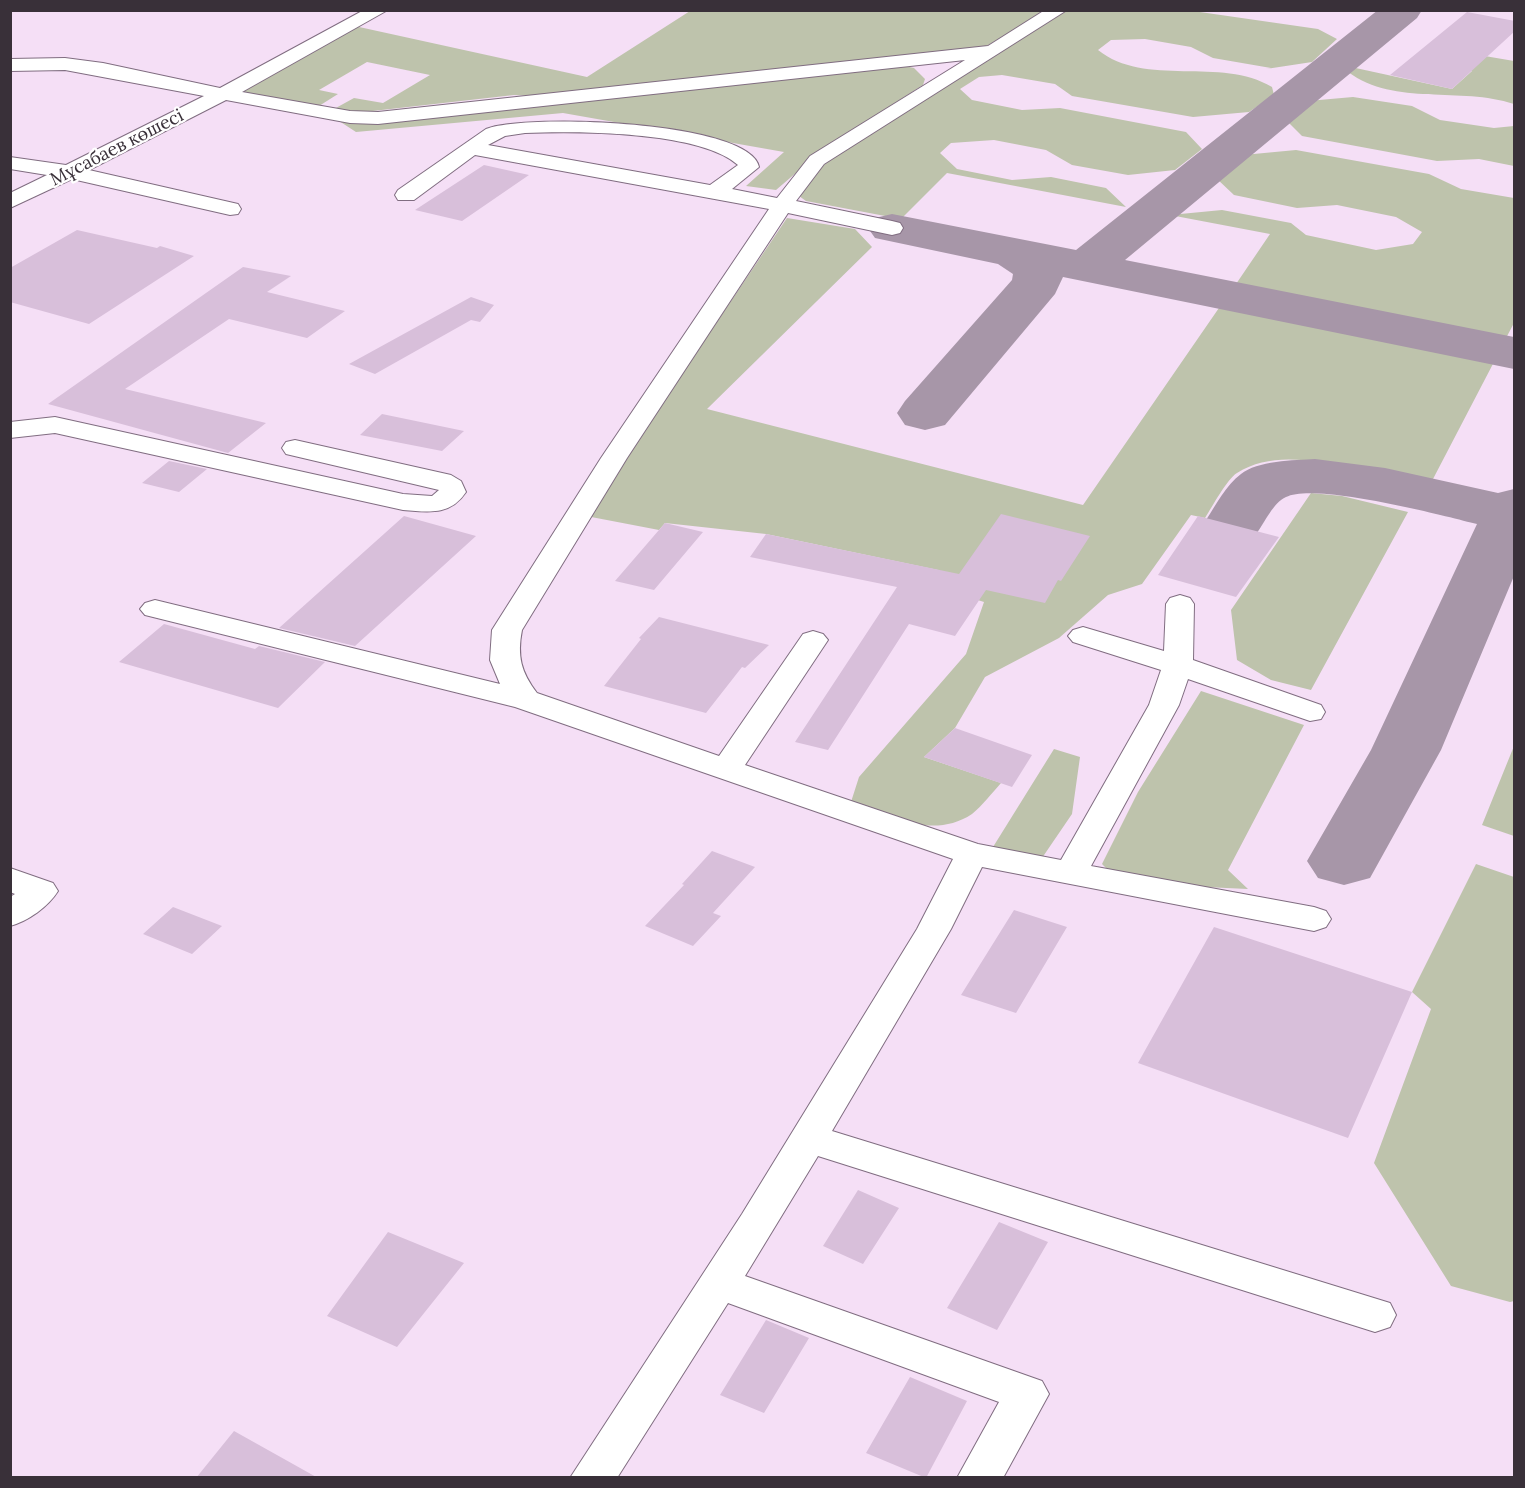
<!DOCTYPE html>
<html>
<head>
<meta charset="utf-8">
<style>
	body { margin:0 }
	#map { position:relative; width:1525px; height:1488px; overflow:hidden; background:#f5dff6; font-family:Lora,serif }
	canvas { display:block }
	.frame { position:absolute; inset:0; border:12px solid #393039; pointer-events:none }
</style>
</head>
<body>
<div id="map">
<canvas width="1525" height="1488"></canvas>
<div class="frame"></div>
</div>
<script>
const ctx = document.querySelector('canvas').getContext('2d');
ctx.lineJoin = 'round';
function fill(path, color) {
  ctx.fillStyle = color;
  ctx.fill(path, 'evenodd');
}
function stroke(path, color, width, dash) {
  ctx.strokeStyle = color;
  ctx.lineWidth = width;
  ctx.lineCap = dash ? 'butt' : 'round';
  ctx.setLineDash(dash || []);
  ctx.stroke(path);
}
function drawText(font, color, halo, rows, align = 'center') {
  ctx.font = font + ' Lora,serif';
  ctx.lineWidth = 4.5;
  ctx.setLineDash([]);
  ctx.textBaseline = 'middle';
  ctx.strokeStyle = halo;
  ctx.fillStyle = color;
  for (const [text, x, y, turn = 0] of rows) {
    ctx.save();
    ctx.translate(x, y);
    ctx.rotate((+turn || 0) * Math.PI / 180);
    ctx.textAlign = isNaN(turn) ? turn : align;
    if (halo) ctx.strokeText(text, 0, 0);
    ctx.fillText(text, 0, 0);
    ctx.restore();
  }
}
fill(new Path2D(`
	M690 11H1046L985 47 545 97 514 95 355 113 334 109 354 98 383 103 430 75 367 62 319 90 338 94 319 106 236 91 350 25 587 77Z
	M1066 11H1193L1318 29 1337 39 1312 62 1266 69 1271 68 1213 58 1191 47 1145 39 1111 40 1098 50C1145 88 1221 56 1272 87L1274 95 1249 112 1193 117 1072 96 1055 84 1002 75 979 77 960 89 972 100 1022 110 1060 108 1186 132 1202 149 1175 170 1128 175 1072 165 1046 150 994 140 951 143 940 153 957 169 1012 180 1051 177 1106 188 1126 207 947 173 901 219 806 201 799 196 819 169 840 152Z
	M1426 46 1514 61V104C1460 86 1396 107 1348 72L1351 67 1452 89 1472 71Z
	M905 66 914 68 925 79 923 85 825 148 776 190 746 186 784 152 563 113 356 132 336 119Z
	M1353 97 1412 106 1440 120 1494 128 1514 126V166L1479 159 1437 161 1302 136 1286 120 1308 101Z
	M1296 150 1429 174 1461 189 1514 198V323L1505 340 1234 287 1270 234 1170 215 1222 210 1291 223 1306 235 1376 250 1413 244 1422 232 1396 217 1337 205 1297 208 1234 195 1216 178 1243 155Z
	M787 218 855 229 872 247 707 409 1083 505 1221 305 1495 360 1433 479C1372 485 1294 437 1237 473 1227 479 1212 507 1205 518L1191 515 1142 584 1108 595 1059 638 985 677 955 728 924 757 1001 783C992 793 982 806 972 814 933 840 890 816 851 802L859 777 966 654 984 602 943 589 938 570 766 534 665 523 659 530 586 516Z
	M1311 493 1342 496 1408 512 1311 690 1271 680 1237 660 1231 610Z
	M1201 691 1304 725 1228 870 1248 889 1162 885 1113 875 1102 864 1138 792Z
	M1514 746V836L1482 825Z
	M1054 749 1080 757 1072 814 1042 858 993 847Z
	M1476 864 1514 877V1301L1510 1302 1451 1286 1374 1163 1431 1009 1412 992Z`), '#bec3ac');
fill(new Path2D(`
	M1378 10H1422L1417 18 1125 260 1514 337V369L1063 277 1055 294 945 425 925 430 905 425 897 413 905 401 1012 280 1013 274 998 264 875 238 868 228 875 218 892 214 1076 250Z
	M1315 459 1385 468 1498 493 1514 489V576L1441 750 1370 878 1344 885 1318 878 1307 861 1371 750 1477 524C1442 515 1314 482 1286 497 1273 503 1265 522 1257 533L1236 538 1215 533 1206 520C1216 505 1226 485 1241 474 1257 461 1294 460 1315 459Z`), '#a796a8');
fill(new Path2D(`
	M1467 12 1515 21V31L1452 89 1390 75Z
	M484 165 529 175 462 221 415 210Z
	M77 230 157 248 160 246 194 256 89 324 10 302V268Z
	M243 267 291 276 267 292 345 311 307 338 229 319 125 389 266 423 228 453 48 404Z
	M471 297 494 305 480 322 471 320 375 374 349 364Z
	M382 414 464 431 442 451 360 435Z
	M169 461 207 469 179 492 142 483Z
	M1001 514 1090 536 1061 581 1058 580 1045 603 986 590 955 636 909 624 828 750 795 742 897 587 750 557 766 534 959 574Z
	M404 516 476 536 355 646 279 628Z
	M1198 516 1279 537 1236 597 1158 575Z
	M665 523 703 532 654 590 615 581Z
	M659 617 769 645 745 668 742 667 706 713 604 686 641 639 639 638Z
	M164 624 255 649 259 646 325 662 278 708 119 662Z
	M955 728 1032 755 1012 787 924 757Z
	M712 851 755 867 713 913 721 916 693 946 645 926 684 885 682 884Z
	M173 907 222 926 192 954 143 934Z
	M1014 910 1067 927 1016 1013 961 995Z
	M1214 927 1412 992 1348 1138 1138 1063Z
	M858 1190 899 1208 863 1264 823 1246Z
	M999 1222 1048 1242 997 1330 947 1308Z
	M388 1232 464 1263 397 1347 327 1316Z
	M766 1320 809 1338 764 1413 720 1395Z
	M910 1377 967 1401 926 1478 866 1453Z
	M234 1431 318 1478H196Z`), '#d8bfda');
const minor = new Path2D(`
	M364 10 386 11 242 92 350 111 378 112 988 46 1045 10H1067L824 164 796 201 892 221 900 223 903 228 900 233 892 235 788 213 627 458 522 630C517 656 521 672 537 693L719 756 803 634 813 631 823 634 828 640 745 765 978 844 1061 860 1149 705 1161 670 1073 642 1068 636 1073 630 1083 627 1164 651 1166 604 1170 598 1180 595 1190 598 1194 604 1193 660 1321 705 1325 712 1321 719 1310 721 1188 679 1179 705 1091 866 1314 907 1326 911 1331 919 1326 927 1314 931 982 867 951 929 832 1131 1390 1303 1396 1315 1390 1327 1375 1332 818 1156 745 1276 1042 1381 1049 1394 1003 1478H957L999 1402 728 1303 617 1478H570L742 1214 917 929 953 859 515 707 145 615 140 609 145 603 155 600 500 684 490 660 492 630 601 458 769 209 475 155 414 200H398L395 195 398 190 486 129C525 113 751 121 759 167L732 189 777 198 810 156 965 60 378 124 350 123 226 100 89 170 238 204 241 209 238 214 230 215 72 179 10 208V193L47 175 10 169V157L66 165 204 96 65 70 10 71V59L65 58 103 63 220 88ZM525 133C577 131 700 131 738 165L710 185 488 145 505 136Z
	M55 417 403 494 432 496 439 490 286 454 282 448 286 442 295 440 451 475 461 481 466 492C450 516 429 512 403 510L55 433 10 438V422Z
	M10 868 53 883 58 891C48 907 28 921 10 926V897L15 894 10 892Z`);
stroke(minor, '#806d81', 2);
fill(minor, '#fff');
drawText('18px', '#393039', '#fff', [
	["Мұсабаев көшесі",117,148,-27]
]);
</script>
</body>
</html>
